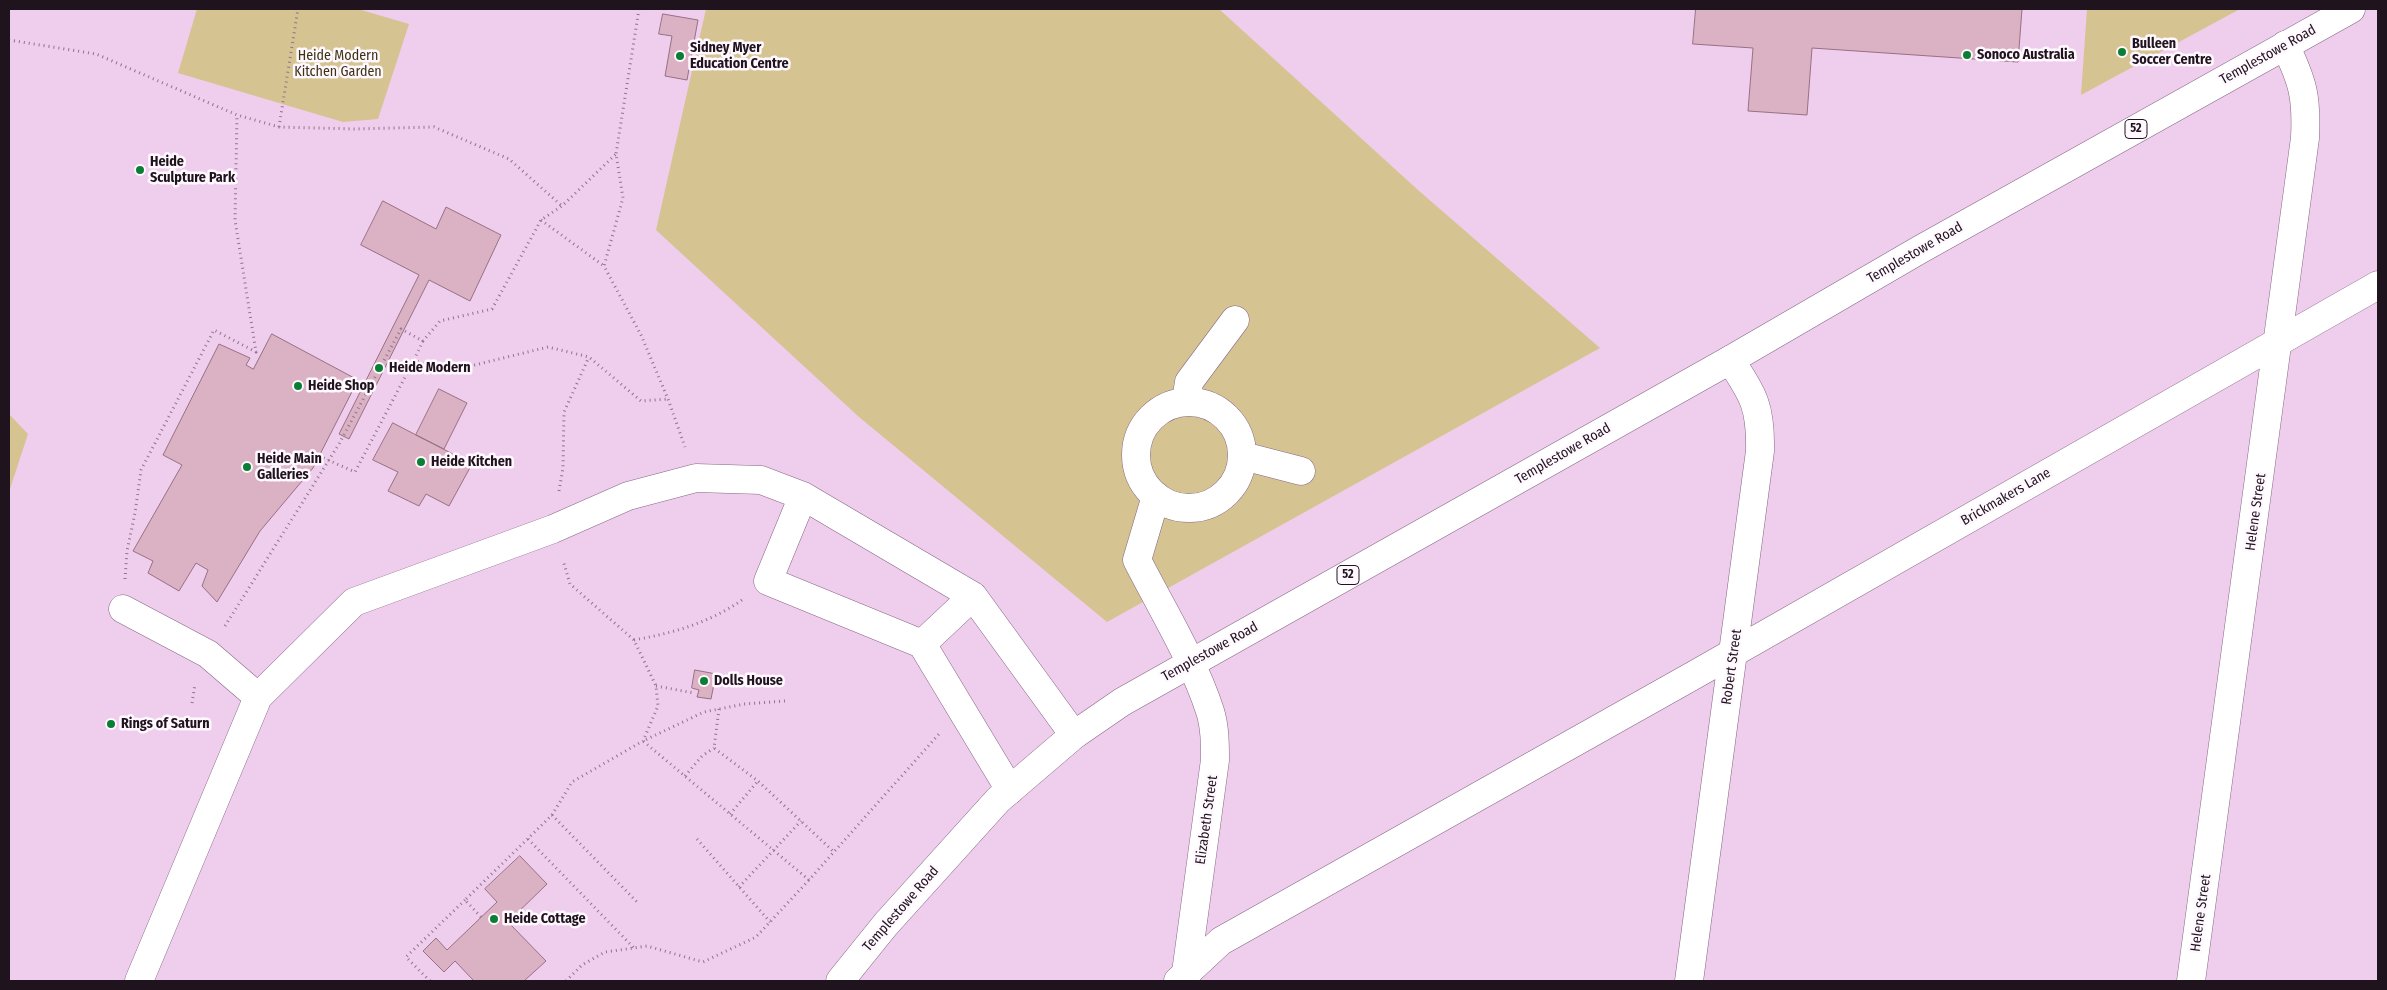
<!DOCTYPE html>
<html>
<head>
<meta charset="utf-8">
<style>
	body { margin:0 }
	#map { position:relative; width:2387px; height:990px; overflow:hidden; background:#efcdec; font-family:"Fira Sans Condensed",sans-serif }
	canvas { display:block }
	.frame { position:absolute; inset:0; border:10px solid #1f131e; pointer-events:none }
</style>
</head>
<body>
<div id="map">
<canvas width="2387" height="990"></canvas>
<div class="frame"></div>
</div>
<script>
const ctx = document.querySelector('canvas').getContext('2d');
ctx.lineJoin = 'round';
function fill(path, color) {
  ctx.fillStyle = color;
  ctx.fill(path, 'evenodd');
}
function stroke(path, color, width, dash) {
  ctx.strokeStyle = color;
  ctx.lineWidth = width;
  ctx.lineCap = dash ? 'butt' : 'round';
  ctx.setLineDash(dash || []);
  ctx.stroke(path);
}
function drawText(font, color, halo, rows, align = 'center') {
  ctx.font = font + ' "Fira Sans Condensed",sans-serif';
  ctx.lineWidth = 5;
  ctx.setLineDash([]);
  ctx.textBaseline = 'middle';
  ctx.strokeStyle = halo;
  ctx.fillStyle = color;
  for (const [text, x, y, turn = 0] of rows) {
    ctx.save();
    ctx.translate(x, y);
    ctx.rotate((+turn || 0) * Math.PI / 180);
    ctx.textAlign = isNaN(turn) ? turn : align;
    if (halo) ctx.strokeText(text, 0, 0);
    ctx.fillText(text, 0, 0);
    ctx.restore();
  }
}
fill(new Path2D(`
	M197 9H358L409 24 378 119 343 122 178 73Z
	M706 9H1219L1418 190 1600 348 1107 622 859 417 656 230Z
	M2087 9H2240L2081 95Z
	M9 414 28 434 9 492Z`), '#d6c392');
const building = new Path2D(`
	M1696 9H2022L2018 62 1812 48 1807 115 1748 111 1753 48 1693 44Z
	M663 14 698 20 687 80 665 76 672 36 659 34Z
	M383 201 436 229 446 207 501 235 470 301 429 280 349 439 339 434 419 275 361 245Z
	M272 334 358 380 313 468 260 531 217 602 202 586 208 570 196 563 179 591 148 573 153 561 133 551 182 465 163 455 219 344 250 358 246 365 253 369Z
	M439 389 467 403 444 449 416 435Z
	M393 423 472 464 449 506 426 494 419 506 388 491 398 472 373 460Z
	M695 670 716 674 711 699 697 697 699 690 692 688Z
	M520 856 547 884 508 922 546 961 524 981H474L455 961 444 972 423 951 436 938 447 950 497 902 485 889Z`);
fill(building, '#dbb1c4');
stroke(building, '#977083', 1);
const minor = new Path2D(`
	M1186 401 1189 382 1235 320
	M1136 455a53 53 0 1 1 106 0a53 53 0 1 1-106 0Z
	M1243 456 1301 471
	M1156 496 1137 560C1162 609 1193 659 1210 711 1215 727 1215 744 1215 760L1185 980
	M123 609 208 654 258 697
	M922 644 973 596
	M1010 790 922 644 768 581 803 496 973 596 1074 735
	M139 981 258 697 354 602 553 529 628 496 696 478 761 480 803 496
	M1178 981 1221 941 1696 674 2378 285
	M1689 981 1760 451C1761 408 1754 395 1730 360
	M2191 981 2305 138C2307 97 2303 82 2285 45`);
const major = new Path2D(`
	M840 981 886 924 998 800 1074 735 1122 702 1730 360 1921 249 2351 9`);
stroke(minor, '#856783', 29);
stroke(major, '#856783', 29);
stroke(new Path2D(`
	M639 9 616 154 623 198 604 266 641 335 668 399 685 447
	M9 40 96 54 237 115 279 127 354 129 434 127 509 159 562 206
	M279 127 298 9
	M541 220 604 266
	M423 341 414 360 442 373 548 347 589 357 641 401 668 399
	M319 456 355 472 414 360
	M559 491 563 468 564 412 589 357
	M125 579 127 551 135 513 141 470 214 330 256 352 235 220 237 115
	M225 626 339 444 401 329 423 341 440 321 492 309 541 220 562 206 616 154
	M634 640C673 633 709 623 742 600
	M656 686 694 693
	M785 701 744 704 704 712 643 741 809 880 939 734
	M192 703 195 684
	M719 709 714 748 758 781 834 852
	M685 776 702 756 714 748
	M730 814 758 781
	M552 815 638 903
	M528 839 634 948
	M697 839 770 922
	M739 887 801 821
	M481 917 465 900 552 815 572 782 643 741 658 706 656 686 634 640 570 584 563 560
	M430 981 406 957 465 900
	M566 981 582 965 605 952 634 948 647 946 703 962 756 937 809 880`), '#8d758b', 3, [1, 4]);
stroke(minor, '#fff', 28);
stroke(major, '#fff', 28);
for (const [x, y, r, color] of [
	[2122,52,5,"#0a7e35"],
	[1967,55,5,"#0a7e35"],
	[680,56,5,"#0a7e35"],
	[140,170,5,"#0a7e35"],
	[379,368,5,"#0a7e35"],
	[298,386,5,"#0a7e35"],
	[421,462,5,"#0a7e35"],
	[247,467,5,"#0a7e35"],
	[704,681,5,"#0a7e35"],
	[111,724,5,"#0a7e35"],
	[494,919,5,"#0a7e35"]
]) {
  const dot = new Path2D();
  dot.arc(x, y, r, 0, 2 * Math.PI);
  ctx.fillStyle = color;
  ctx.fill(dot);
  stroke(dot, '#fff8fe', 2);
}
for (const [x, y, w] of [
	[2136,129,22],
	[1348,575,22]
]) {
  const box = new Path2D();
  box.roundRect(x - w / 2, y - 9.5, w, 19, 4);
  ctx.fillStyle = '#fff8fe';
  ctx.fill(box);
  stroke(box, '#1f131e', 1);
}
drawText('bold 12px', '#1f131e', null, [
	["52",2136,129],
	["52",1348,575]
]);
drawText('bold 14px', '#1f131e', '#fff8fe', [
	["Bulleen",2132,44],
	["Soccer Centre",2132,60],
	["Sidney Myer",690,48],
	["Education Centre",690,64],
	["Sonoco Australia",1977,55],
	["Heide",150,162],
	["Sculpture Park",150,178],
	["Heide Modern",389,368],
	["Heide Shop",308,386],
	["Heide Main",257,459],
	["Galleries",257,475],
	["Heide Kitchen",431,462],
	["Dolls House",714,681],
	["Rings of Saturn",121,724],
	["Heide Cottage",504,919]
], 'left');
drawText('14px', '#1f131e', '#fff8fe', [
	["Templestowe Road",2268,55,-29],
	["Templestowe Road",1915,253,-30],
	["Templestowe Road",1563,454,-30],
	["Brickmakers Lane",2006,497,-30],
	["Helene Street",2256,512,-82],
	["Templestowe Road",1210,652,-29],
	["Robert Street",1732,667,-82],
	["Elizabeth Street",1207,820,-82],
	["Templestowe Road",901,909,-49],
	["Helene Street",2201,913,-82]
]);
drawText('14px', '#3d3213', '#fff8fe', [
	["Heide Modern",338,56],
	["Kitchen Garden",338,72]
]);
</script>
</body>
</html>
